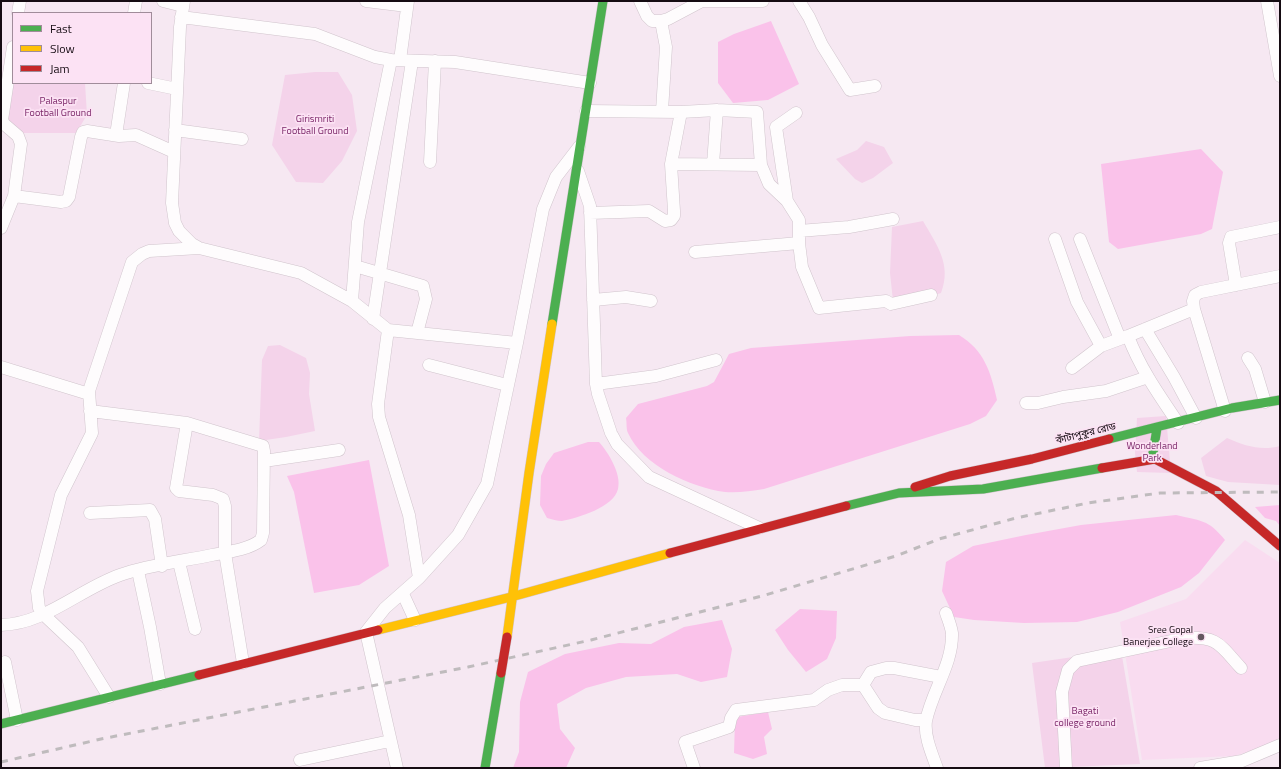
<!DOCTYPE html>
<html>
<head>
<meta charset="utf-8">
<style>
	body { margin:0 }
	#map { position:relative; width:1281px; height:769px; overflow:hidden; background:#f6e8f2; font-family:"Titillium Web",sans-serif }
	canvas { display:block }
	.frame { position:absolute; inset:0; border:2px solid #150b12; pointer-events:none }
	.legend { position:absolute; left:12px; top:12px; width:140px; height:72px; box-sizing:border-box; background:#fce2f4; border:1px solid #a08c9a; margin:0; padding:5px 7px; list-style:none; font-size:12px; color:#150b12 }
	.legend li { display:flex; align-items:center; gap:8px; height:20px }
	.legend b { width:20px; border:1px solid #a08c9a }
</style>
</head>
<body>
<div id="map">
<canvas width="1281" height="769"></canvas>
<div class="frame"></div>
<ul class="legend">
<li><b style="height:5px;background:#4caf50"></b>Fast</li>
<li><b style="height:5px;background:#ffc107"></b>Slow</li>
<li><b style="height:5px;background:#c62828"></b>Jam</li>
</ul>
</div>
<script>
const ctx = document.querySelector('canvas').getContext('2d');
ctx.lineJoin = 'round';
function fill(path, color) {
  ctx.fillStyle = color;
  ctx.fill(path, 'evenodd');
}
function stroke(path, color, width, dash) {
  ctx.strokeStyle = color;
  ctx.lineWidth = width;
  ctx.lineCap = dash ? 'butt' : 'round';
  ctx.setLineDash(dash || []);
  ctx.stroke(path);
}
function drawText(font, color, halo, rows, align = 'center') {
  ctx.font = font + ' "Titillium Web","Noto Sans Bengali",sans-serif';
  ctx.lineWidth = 3.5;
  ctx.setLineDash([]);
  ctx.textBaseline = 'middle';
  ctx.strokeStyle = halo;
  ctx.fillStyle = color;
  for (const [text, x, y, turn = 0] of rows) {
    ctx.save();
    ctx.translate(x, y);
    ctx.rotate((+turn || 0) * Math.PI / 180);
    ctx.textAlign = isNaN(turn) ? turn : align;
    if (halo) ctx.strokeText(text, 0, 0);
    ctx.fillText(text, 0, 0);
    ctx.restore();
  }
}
fill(new Path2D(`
	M1245 540 1280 563V742L1234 756 1142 760 1120 622 1186 599Z`), '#f9dcf0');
fill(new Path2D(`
	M315 72H338L352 95 357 131 342 161 323 183 296 182 272 145 285 75Z
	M13 83H85L87 115 76 133H12L2 104Z
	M866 141 884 147 893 163 873 178 862 183 855 179 836 159 857 150Z
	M923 221C937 245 952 265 941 293L908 303 893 301 890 273 892 227Z
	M280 345 306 358 310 373 309 394 315 431 286 437 259 441 262 360 268 346Z
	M1166 416 1171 473 1137 472 1135 453 1137 418Z
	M1227 438C1245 446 1261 451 1280 446V485L1228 482 1206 476 1201 458Z
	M1121 650 1140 764 1045 768 1032 663Z`), '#f4d3ea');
fill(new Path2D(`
	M771 21 799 84 768 100 733 103 718 83V42L734 34Z
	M1201 149 1223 172 1212 229 1201 234 1118 249 1109 242 1101 164Z
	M959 335C984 350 991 372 997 400L986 416 970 424 764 489C751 491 738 493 725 492 690 487 643 466 628 433 626 429 627 423 626 418L638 404 707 386 714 382 729 354 751 348 910 336Z
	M588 442H599C608 452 622 474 618 489 614 507 578 518 562 521 557 521 552 519 547 518L540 505 541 476 546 464 554 453Z
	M369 460 389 566 359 585 314 593 294 492 287 476Z
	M1280 505V526L1276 521 1265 518 1255 507Z
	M1176 515C1201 521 1208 519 1225 540L1199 573 1181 587 1118 612 1077 622 1024 623 974 620 954 617 942 591 946 562 973 546 1026 535 1081 525Z
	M800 609 837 611 836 638 827 659 806 672 788 650 775 630Z
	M722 620 732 649 727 677 701 682 677 674 626 677 586 688 557 704 560 729 575 748 566 768H513L519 752 520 702 528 672 565 654 619 643 651 644 684 627Z
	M768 712 772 729 764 737 767 754 753 759 734 753 735 721 737 717Z`), '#fac2ea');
const street = new Path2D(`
	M163 1 183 6
	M184 1 180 27 172 203 175 223 179 231 192 244 199 248 301 273 352 301 388 330 517 343
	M366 1 407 6
	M640 1 647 16 652 21H661L668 19 702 1H763
	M799 1 809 17 822 45 850 90 875 86
	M1267 1 1280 76
	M18 13 20 1
	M134 13 136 1
	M181 17 315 34 375 57 391 60 455 62 590 83
	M661 21 666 47 662 111
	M400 60 408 1
	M148 83 177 89
	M586 111 681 112 717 110 757 112 761 165 769 184 787 201 799 220V243L802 267 819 308 886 301 891 304 931 295
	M175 130 242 139
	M116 135 124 83
	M430 162 435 61
	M671 164 761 165
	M713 164 717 110
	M578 171 590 206 596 384 598 394 611 433 617 444 649 477 759 528
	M14 196 61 202 66 201 69 197 81 137 83 132 87 131 119 136 136 135 174 152
	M787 201 776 127 796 113
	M590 213 649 211 665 221 671 220 674 216V211L671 164 681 112
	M1 228 14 196 21 144 18 136 4 124 2 120 13 47
	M799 231 849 227 893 219
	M1055 239 1077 302 1101 346 1128 336C1140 368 1159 395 1178 423
	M1080 239 1120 339
	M695 252 799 243
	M355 266 423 286 426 299 417 333
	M1236 285 1229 243 1231 237 1280 227
	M593 300 626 297 651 301
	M352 301 358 222 391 60
	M373 319 412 61
	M1145 329 1174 377 1196 418
	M388 330 378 404 379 417 409 515 419 578
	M1128 336 1194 309
	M1248 358 1255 369 1265 402
	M429 365 507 385
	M1 367 89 394
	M1072 368 1101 346
	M596 384 656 376 716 360
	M1026 403H1038L1063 397 1106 391 1148 377
	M1225 411 1194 309 1193 301 1195 295 1201 292 1280 276
	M187 423 176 488 179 491 213 495 223 499 225 506V553L243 663
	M264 461 339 450
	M90 513 150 510 155 519 162 566
	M179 562 195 629
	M138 571 150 627 160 684
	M403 594 415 620
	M1 625C45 624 80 589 120 575 148 565 183 561 212 555 228 552 248 550 261 540L263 533 264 451 263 446 187 423 90 411
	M5 662 17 720
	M863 685 871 672 886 668H894L941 677
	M109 697 78 647 43 614 39 608 37 591 61 495 92 433 89 391 132 262 142 254 149 251 199 248
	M300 760 390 741
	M397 768 366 632 385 608 419 578 458 535 487 484 517 343 543 209 556 177 579 147
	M694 768 685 742 729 727 731 718 736 710 814 700 828 690 842 685H863L878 708 885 713 915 720H926
	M937 768C932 754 924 736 926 721 932 691 953 664 952 633 951 626 948 619 946 613
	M1066 768 1062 692 1068 670 1077 661 1185 638C1218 636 1220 645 1241 668
	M1200 768 1242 761 1280 745`);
const fast = new Path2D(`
	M552 324 603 1
	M1109 439 1232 408 1280 400
	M1155 459 1153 453 1157 428
	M846 506 899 493 983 489 1102 468
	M1 724 199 675
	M485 768 501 673`);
const slow = new Path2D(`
	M378 630 511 597 670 553
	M507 637 529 473 552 324`);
const jam = new Path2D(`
	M1102 468 1155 459 1216 491 1280 546
	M915 487 950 476 1032 459 1109 439
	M670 553 846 506
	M199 675 378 630`);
stroke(street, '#d0c4cc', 13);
stroke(fast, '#d0c4cc', 10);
stroke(slow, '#d0c4cc', 10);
stroke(jam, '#d0c4cc', 10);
stroke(street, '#fefcfd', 12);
stroke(fast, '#4caf50', 9);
stroke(slow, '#ffc107', 9);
stroke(jam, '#c62828', 9);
stroke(new Path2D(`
	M1 762 101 739 468 667 591 640 762 596 896 556 939 539 1016 518 1088 503 1160 493 1280 492`), '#bfbbbd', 3, [7, 7]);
const jamBridge = new Path2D(`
	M501 673 507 637`);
stroke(jamBridge, '#cdc6cb', 10, []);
stroke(jamBridge, '#c62828', 9);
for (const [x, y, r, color] of [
	[1201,637,4,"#645860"]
]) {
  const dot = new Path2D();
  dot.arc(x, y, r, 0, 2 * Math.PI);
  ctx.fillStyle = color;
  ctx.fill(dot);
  stroke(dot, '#fce2f4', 1.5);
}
drawText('10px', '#792567', '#fce2f4', [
	["Palaspur",58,102],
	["Football Ground",58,114],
	["Girismriti",315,120],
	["Football Ground",315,132],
	["Wonderland",1152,447],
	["Park",1152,459],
	["Bagati",1085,712],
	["college ground",1085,724]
]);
drawText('10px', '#150b12', '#fce2f4', [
	["কাঁটাপুকুর রোড",1086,434,-14]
]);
drawText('10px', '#150b12', '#fce2f4', [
	["Sree Gopal",1193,631],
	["Banerjee College",1193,643]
], 'right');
</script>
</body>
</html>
